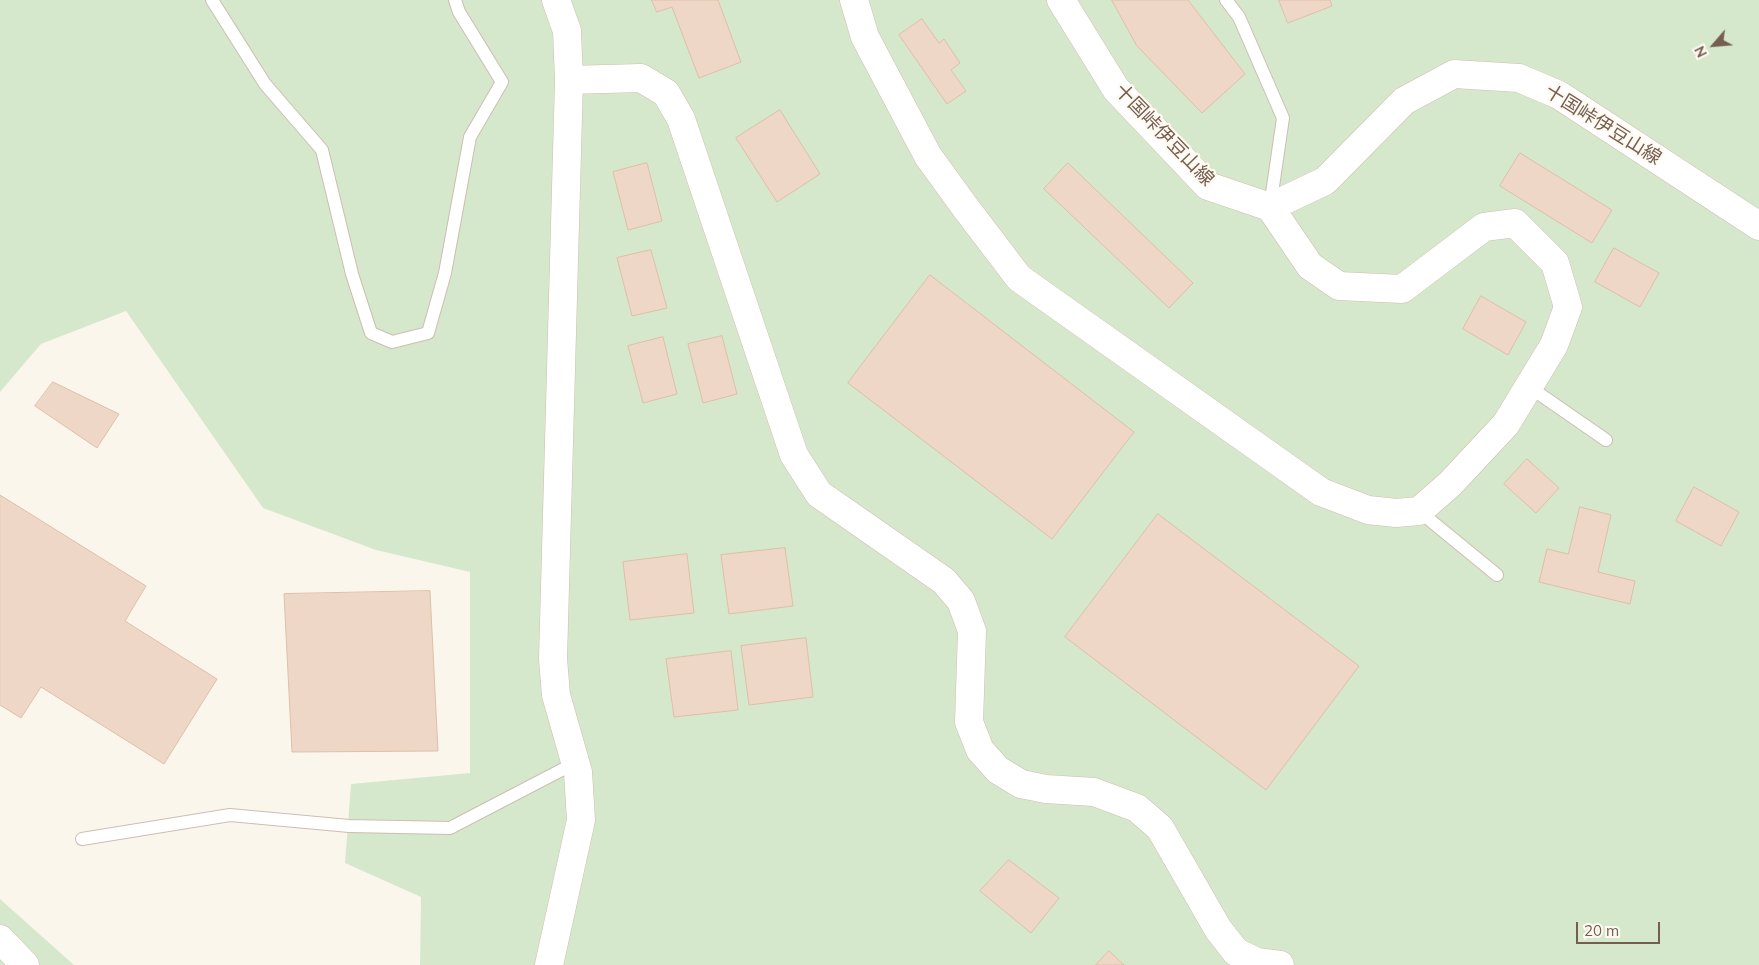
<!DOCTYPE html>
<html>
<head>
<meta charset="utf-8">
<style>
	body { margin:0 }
	#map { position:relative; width:1759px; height:965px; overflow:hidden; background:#fbf6ec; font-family:Mulish,sans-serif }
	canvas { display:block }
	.north { position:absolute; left:1689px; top:20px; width:50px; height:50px; -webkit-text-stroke:4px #fefaf2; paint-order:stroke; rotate:243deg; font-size:14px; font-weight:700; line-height:20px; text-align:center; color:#755e50 }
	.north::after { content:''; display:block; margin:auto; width:18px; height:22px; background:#755e50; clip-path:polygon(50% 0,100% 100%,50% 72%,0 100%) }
	.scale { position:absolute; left:1576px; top:922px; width:84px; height:22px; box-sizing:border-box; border:2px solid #755e50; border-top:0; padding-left:6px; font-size:15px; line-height:18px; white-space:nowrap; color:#755e50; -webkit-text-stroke:4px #fefaf2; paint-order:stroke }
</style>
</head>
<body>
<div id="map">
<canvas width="1759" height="965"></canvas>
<div class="north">N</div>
<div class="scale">20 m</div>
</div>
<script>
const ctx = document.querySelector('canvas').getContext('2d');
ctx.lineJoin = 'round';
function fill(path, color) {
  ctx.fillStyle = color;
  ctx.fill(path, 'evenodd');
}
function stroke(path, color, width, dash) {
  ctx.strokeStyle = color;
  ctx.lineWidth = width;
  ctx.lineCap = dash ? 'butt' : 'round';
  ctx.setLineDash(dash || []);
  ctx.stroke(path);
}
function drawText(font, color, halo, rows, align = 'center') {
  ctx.font = font + ' Mulish,"Noto Sans JP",sans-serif';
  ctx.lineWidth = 4.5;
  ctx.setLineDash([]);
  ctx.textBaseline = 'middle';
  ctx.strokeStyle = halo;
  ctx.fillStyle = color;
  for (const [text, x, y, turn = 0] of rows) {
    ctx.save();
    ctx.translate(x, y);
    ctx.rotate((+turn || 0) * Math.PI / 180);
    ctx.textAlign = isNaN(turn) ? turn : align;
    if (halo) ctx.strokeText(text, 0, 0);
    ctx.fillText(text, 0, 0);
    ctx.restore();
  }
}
fill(new Path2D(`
	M0 0H1759V965H420L421 897 345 863 351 784 470 773V572L376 550 263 508 126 311 41 344 0 392Z
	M0 899 74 965H0Z`), '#d6e8cb');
const building = new Path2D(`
	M652 0H718L741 62 699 78 672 7 657 12Z
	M1112 0H1188L1245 74 1202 113 1137 46Z
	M1279 0H1330L1332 6 1288 23Z
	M922 19 939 43 944 39 960 63 951 70 966 91 947 104 899 35Z
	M780 110 820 174 777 202 736 138Z
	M1520 153 1612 210 1592 243 1500 186Z
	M647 163 662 221 628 230 613 172Z
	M1068 163 1193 283 1169 308 1044 189Z
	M1614 248 1659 273 1640 307 1595 282Z
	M651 250 667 308 632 316 617 258Z
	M930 275 1134 432 1052 539 848 383Z
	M1481 296 1526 322 1508 355 1463 329Z
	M722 336 737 394 703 403 688 344Z
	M663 337 677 394 643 403 628 346Z
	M53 382 119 414 97 448 35 406Z
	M1527 459 1559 488 1536 513 1504 484Z
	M1694 487 1739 512 1721 546 1676 521Z
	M0 495 146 586 125 621 217 679 164 764 41 687 21 718 0 705Z
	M1580 507 1611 515 1598 572 1635 581 1630 604 1539 582 1547 549 1568 554Z
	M1158 514 1359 666 1266 790 1065 637Z
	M785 548 793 606 729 614 721 555Z
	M687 554 694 613 630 620 623 562Z
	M430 591 438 751 292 752 284 594Z
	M806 638 813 697 749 705 741 646Z
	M731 651 738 710 674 717 666 659Z
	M1009 860 1059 898 1031 933 980 891Z
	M1109 951 1124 965H1096Z`);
fill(building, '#eed7c6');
stroke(building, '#dfbfa8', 1);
const lane = new Path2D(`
	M212 0 265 84 322 150 352 274 371 333 392 342 428 333 445 273 470 137 502 82 459 12 455 0
	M1226 0 1239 17 1283 118 1270 207
	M1528 386 1606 440
	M1419 511 1497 575
	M82 839 230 815 349 826 450 828 575 763`);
const secondary = new Path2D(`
	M854 0 865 37 928 156 965 207 1019 278 1321 492 1368 510 1396 513 1419 511 1450 484 1506 424 1554 345 1568 307 1555 263 1515 223 1484 227 1402 289 1339 286 1310 266 1270 207
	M1061 0 1116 89 1208 186 1270 207 1325 181 1404 101 1454 74 1519 78 1559 95 1759 226
	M569 80 641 78 666 93 681 119 794 455 819 494 944 581 961 601 972 631 969 722 980 750 998 770 1021 784 1046 789 1094 792 1137 808 1160 828 1218 929 1236 952 1257 962 1280 965
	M0 939 25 965
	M549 965 581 820 578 772 556 695 553 659 569 80 567 31 556 0`);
stroke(lane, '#cdbeb2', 14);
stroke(secondary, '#cfbfb0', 29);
stroke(lane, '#fff', 12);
stroke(secondary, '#fff', 28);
drawText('19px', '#755e50', '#fefaf2', [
	["十国峠伊豆山線",1603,125,32],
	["十国峠伊豆山線",1164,135,46]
]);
</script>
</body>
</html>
